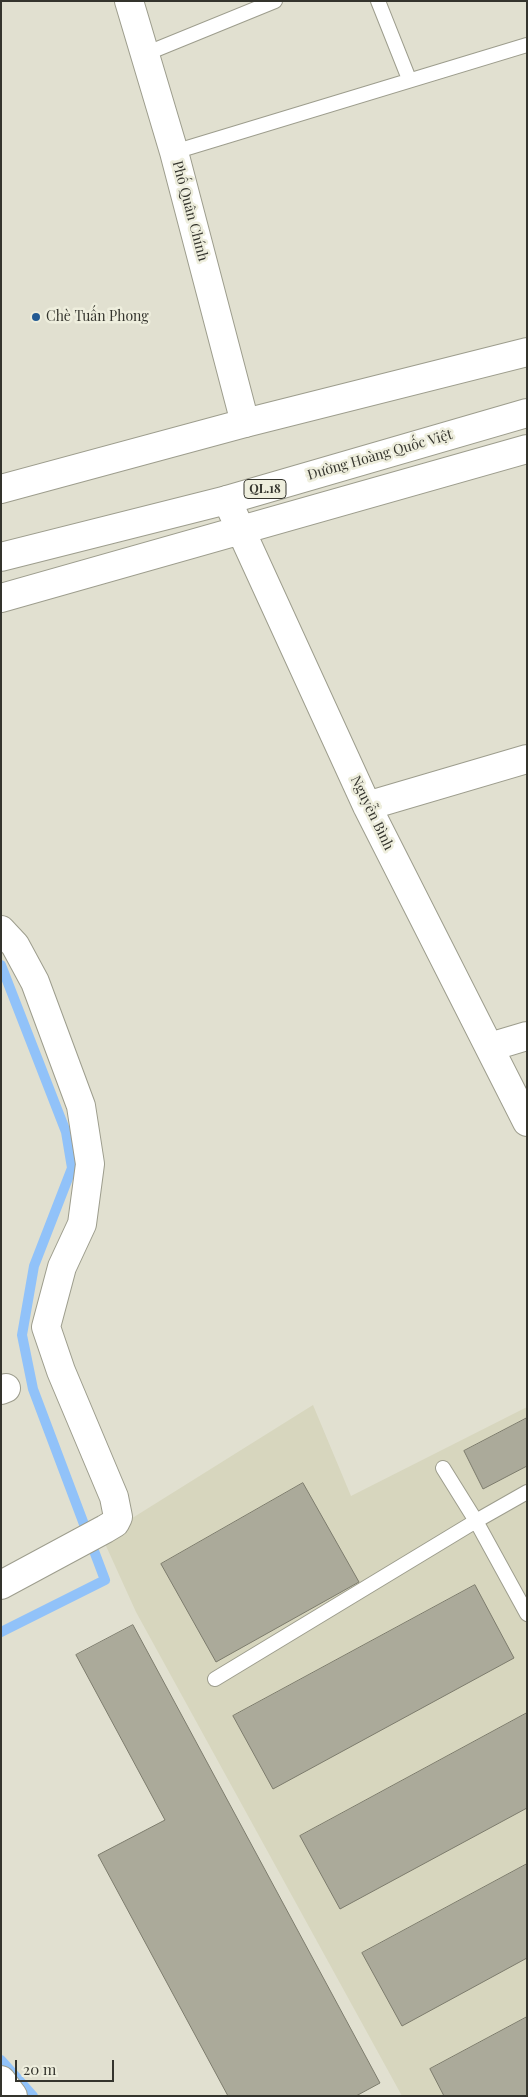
<!DOCTYPE html>
<html>
<head>
<meta charset="utf-8">
<style>
	body { margin:0 }
	#map { position:relative; width:528px; height:2097px; overflow:hidden; background:#e1e0d0; font-family:"Playfair Display",serif }
	canvas { display:block }
	.frame { position:absolute; inset:0; border:2px solid #34342d; pointer-events:none }
	.scale { position:absolute; left:15px; top:2060px; width:99px; height:22px; box-sizing:border-box; border:2px solid #34342d; border-top:0; padding-left:6px; font-size:15px; line-height:18px; white-space:nowrap; color:#34342d; -webkit-text-stroke:4px #eed; paint-order:stroke }
</style>
</head>
<body>
<div id="map">
<canvas width="528" height="2097"></canvas>
<div class="frame"></div>
<div class="scale">20 m</div>
</div>
<script>
const ctx = document.querySelector('canvas').getContext('2d');
ctx.lineJoin = 'round';
function fill(path, color) {
  ctx.fillStyle = color;
  ctx.fill(path, 'evenodd');
}
function stroke(path, color, width, dash) {
  ctx.strokeStyle = color;
  ctx.lineWidth = width;
  ctx.lineCap = dash ? 'butt' : 'round';
  ctx.setLineDash(dash || []);
  ctx.stroke(path);
}
function drawText(font, color, halo, rows, align = 'center') {
  ctx.font = font + ' "Playfair Display",serif';
  ctx.lineWidth = 5;
  ctx.setLineDash([]);
  ctx.textBaseline = 'middle';
  ctx.strokeStyle = halo;
  ctx.fillStyle = color;
  for (const [text, x, y, turn = 0] of rows) {
    ctx.save();
    ctx.translate(x, y);
    ctx.rotate((+turn || 0) * Math.PI / 180);
    ctx.textAlign = isNaN(turn) ? turn : align;
    if (halo) ctx.strokeText(text, 0, 0);
    ctx.fillText(text, 0, 0);
    ctx.restore();
  }
}
fill(new Path2D(`
	M313 1405 351 1496 527 1407V2096H402L136 1612 102 1537Z`), '#d7d6be');
stroke(new Path2D(`
	M1 965 66 1132 72 1168 34 1266 22 1335 33 1389 105 1580 1 1632
	M1 2060 33 2096`), '#91c2f9', 10);
const building = new Path2D(`
	M527 1418V1466L483 1489 464 1451Z
	M303 1483 359 1582 216 1662 161 1564Z
	M475 1585 514 1658 273 1789 233 1716Z
	M133 1625 380 2083 356 2096H228L98 1855 165 1820 76 1655Z
	M527 1713V1808L340 1909 300 1836Z
	M527 1864V1958L402 2026 362 1953Z
	M527 2017V2096H444L430 2069Z`);
fill(building, '#abaa9a');
stroke(building, '#7d7c6d', 1);
const lane = new Path2D(`
	M378 1 409 79
	M145 54 275 1
	M174 152 527 45
	M443 1468 476 1521 527 1614
	M215 1679 476 1521 527 1492`);
const street = new Path2D(`
	M227 500 367 806 527 1122
	M1 598 527 449
	M367 806 527 759
	M1 930 15 945 35 982 81 1106 90 1164 82 1224 62 1267 46 1327 61 1371 114 1497 118 1517 115 1523 105 1529 1 1585
	M490 1047 527 1036
	M1 1390 6 1388
	M1 2080 13 2096`);
const secondary = new Path2D(`
	M129 1 174 152 245 423`);
const highway = new Path2D(`
	M1 489 245 423 527 352
	M1 557 227 500 527 413`);
stroke(lane, '#9d9d8d', 16);
stroke(street, '#9d9d8d', 30);
stroke(secondary, '#9d9d8d', 30);
stroke(highway, '#9d9d8d', 30);
stroke(lane, '#fff', 14);
stroke(street, '#fff', 28);
stroke(secondary, '#fff', 28);
stroke(highway, '#fff', 28);
for (const [x, y, r, color] of [
	[36,317,5,"#245b93"]
]) {
  const dot = new Path2D();
  dot.arc(x, y, r, 0, 2 * Math.PI);
  ctx.fillStyle = color;
  ctx.fill(dot);
  stroke(dot, '#eed', 2);
}
for (const [x, y, w] of [
	[265,489,42]
]) {
  const box = new Path2D();
  box.roundRect(x - w / 2, y - 9.5, w, 19, 4);
  ctx.fillStyle = '#eed';
  ctx.fill(box);
  stroke(box, '#34342d', 1);
}
drawText('bold 12px', '#34342d', null, [
	["QL.18",265,489]
]);
drawText('14px', '#34342d', '#eed', [
	["Phố Quân Chính",190,211,75],
	["Đường Hoàng Quốc Việt",380,455,-16],
	["Nguyễn Bình",372,813,64]
]);
drawText('14px', '#34342d', '#eed', [
	["Chè Tuấn Phong",46,317]
], 'left');
</script>
</body>
</html>
